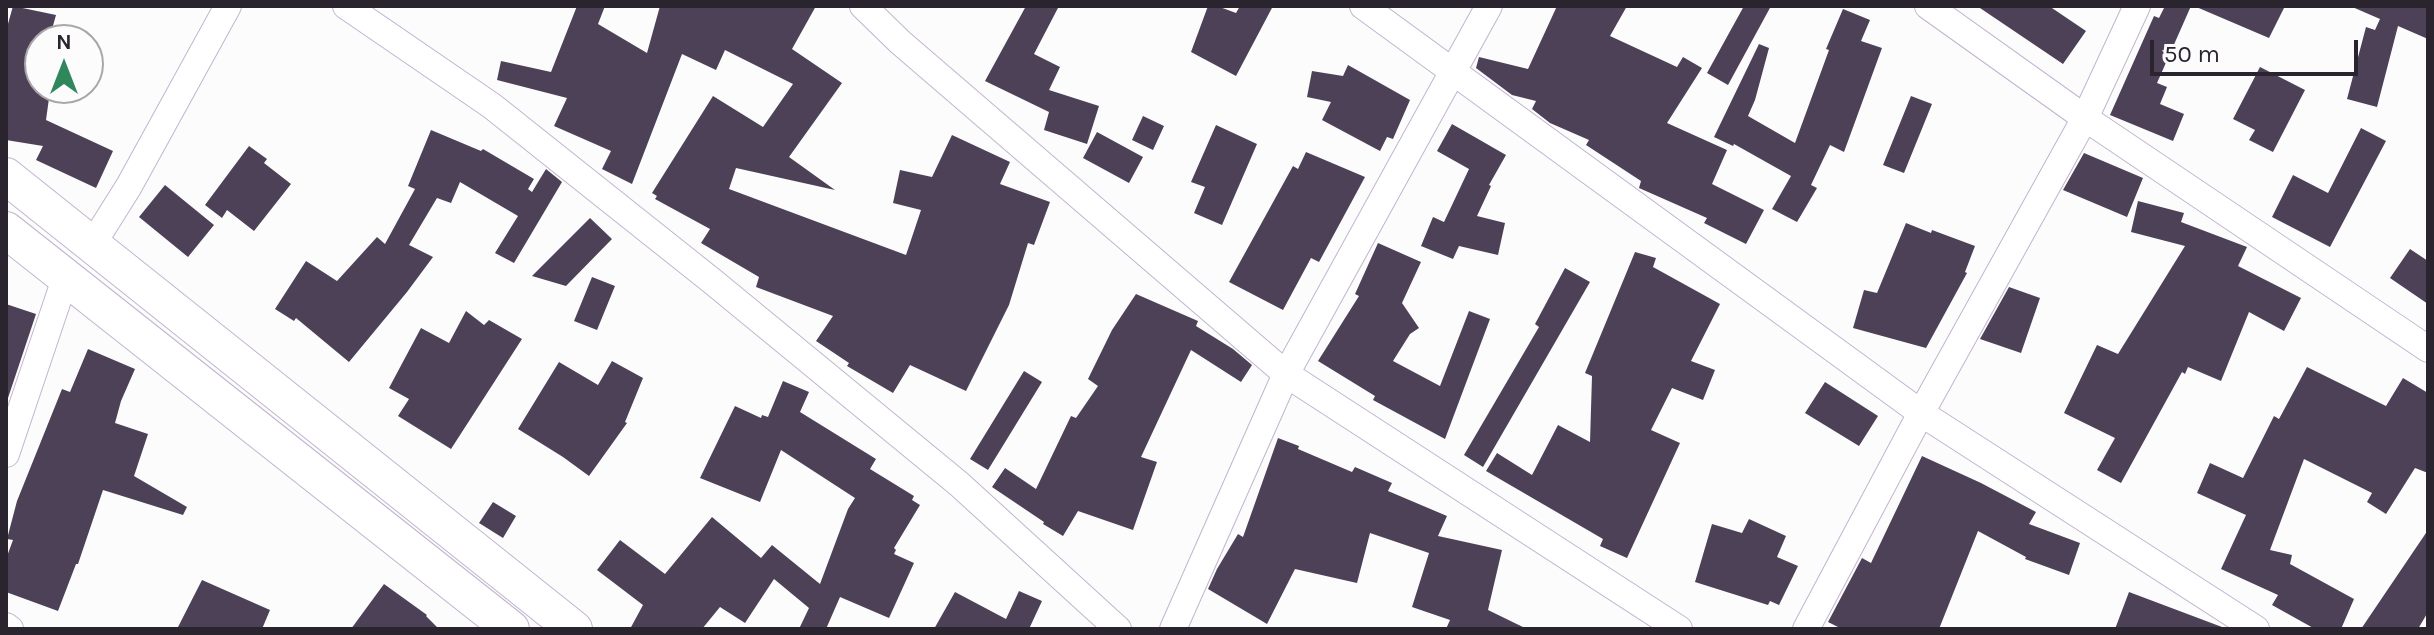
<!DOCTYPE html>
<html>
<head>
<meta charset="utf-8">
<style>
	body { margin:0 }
	#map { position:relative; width:2434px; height:635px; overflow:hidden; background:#fcfcfc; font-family:Karla,sans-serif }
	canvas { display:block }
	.frame { position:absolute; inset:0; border:8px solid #2a242f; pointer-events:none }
	.north { position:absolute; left:24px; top:24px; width:80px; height:80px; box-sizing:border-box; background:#fcfcfc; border:2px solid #a8a6aa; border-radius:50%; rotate:0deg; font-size:22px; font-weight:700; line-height:32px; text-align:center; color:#2a242f }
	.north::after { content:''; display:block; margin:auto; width:28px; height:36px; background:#2f875b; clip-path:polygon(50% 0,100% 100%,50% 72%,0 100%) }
	.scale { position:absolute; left:2150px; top:40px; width:208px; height:36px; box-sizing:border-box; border:4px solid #2a242f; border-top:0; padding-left:10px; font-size:24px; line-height:28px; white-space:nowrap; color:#2a242f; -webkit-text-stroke:6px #fcfcfc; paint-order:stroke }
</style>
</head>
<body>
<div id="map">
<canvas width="2434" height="635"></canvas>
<div class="frame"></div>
<div class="north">N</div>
<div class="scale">50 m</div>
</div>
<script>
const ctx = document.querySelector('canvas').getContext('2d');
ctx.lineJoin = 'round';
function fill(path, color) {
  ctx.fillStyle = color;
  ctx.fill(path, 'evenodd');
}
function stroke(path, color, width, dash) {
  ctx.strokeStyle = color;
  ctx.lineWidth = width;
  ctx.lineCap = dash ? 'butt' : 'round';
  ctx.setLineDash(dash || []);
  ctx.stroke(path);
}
fill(new Path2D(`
	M13 6 56 15 49 40H40V90L50 91 46 120 113 151 96 188 36 160 43 146 6 140V31Z
	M577 6H605L598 24 647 53 660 6H816L792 49 842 83 789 157 835 190 736 168 729 189 906 255 921 210 893 203 900 170 932 177 952 135 1010 162 1000 184 1050 202 1034 245 1028 243 1009 305 966 391 910 365 893 393 847 366 849 363 816 341 833 316 756 287 759 277 701 243 710 229 655 199 657 196 652 193 713 96 763 127 793 84 725 50 716 70 682 54 632 184 602 169 611 151 554 126 567 98 497 80 501 61 551 72Z
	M1026 6H1059L1034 54 1060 67 1049 90 1099 106 1087 144 1044 130 1049 112 985 81Z
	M1208 6H1217L1236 13 1240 6H1273L1236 76 1191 52Z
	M1557 6H1627L1610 36 1677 67 1683 57 1702 68 1667 123 1727 150 1712 184 1764 210 1746 244 1704 223 1707 218 1639 188 1641 181 1586 145 1589 140 1550 123 1532 109 1536 101 1512 95 1476 68 1479 57 1528 69Z
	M1744 6H1771L1728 85 1707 73Z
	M1977 6H2049L2086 31 2063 64Z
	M2165 6H2191L2157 83 2167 87 2160 104 2184 114 2173 141 2110 115 2154 16 2159 18Z
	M2194 6H2285L2269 38Z
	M2350 6H2428V39L2398 26 2377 107 2347 99 2366 27 2375 30 2380 19Z
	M1843 9 1870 20 1861 41 1882 48 1844 152 1830 145 1811 185 1817 188 1797 222 1772 209 1791 176 1734 144 1733 146 1714 137 1759 44 1769 48 1755 100 1748 116 1795 143 1829 50 1826 49Z
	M1348 65 1410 100 1393 139 1387 137 1380 151 1322 120 1331 102 1307 97 1312 71 1343 76Z
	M2260 67 2305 90 2273 152 2249 140 2255 130 2233 119Z
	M1911 96 1932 104 1904 173 1883 165Z
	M1143 116 1164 126 1153 150 1132 140Z
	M1452 124 1506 155 1489 185 1491 186 1477 216 1505 223 1498 255 1459 246 1453 259 1421 246 1433 217 1444 222 1469 169 1437 151Z
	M1216 125 1257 144 1222 225 1194 213 1205 187 1191 182Z
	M2361 128 2386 141 2330 247 2272 217 2293 175 2328 193Z
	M431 130 481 151 483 149 534 179 528 189 532 192 546 169 562 182 514 263 495 253 518 216 460 182 451 203 437 198 409 245 433 257 407 292 349 362 296 318 294 321 275 309 306 261 337 281 377 237 385 244 415 189 408 186Z
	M1097 132 1143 157 1129 183 1083 158Z
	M249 146 267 159 264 163 291 184 254 231 227 210 222 218 205 205Z
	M1306 152 1365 177 1319 262 1311 258 1283 310 1229 282 1293 166 1298 169Z
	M2084 153 2143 178 2127 217 2063 190Z
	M165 185 214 225 188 257 139 217Z
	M2138 201 2184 213 2181 222 2247 247 2238 266 2301 298 2284 331 2249 312 2221 381 2188 367 2185 374 2182 372 2121 483 2097 470 2115 438 2064 413 2097 345 2118 354 2185 246 2131 232Z
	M590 218 612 239 566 286 532 276Z
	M1906 223 1931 233 1932 230 1975 246 1965 272 1967 273 1926 348 1853 328 1864 290 1877 293Z
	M1378 243 1421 262 1402 303 1419 328 1410 334 1393 361 1440 386 1469 311 1490 319 1445 439 1373 400 1375 396 1318 361 1359 296 1355 294Z
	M2410 249 2428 261V304L2390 278Z
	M1635 252 1656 258 1653 267 1720 304 1691 361 1715 370 1703 400 1672 388 1651 430 1680 443 1627 558 1600 546 1603 539 1486 471 1497 453 1532 475 1558 425 1590 442 1592 376 1585 373Z
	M1565 268 1590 282 1483 467 1464 455 1539 327 1535 324Z
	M592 277 615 286 597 330 574 321Z
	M2009 287 2040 298 2021 353 1980 339Z
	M1136 294 1198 321 1196 326 1233 349 1252 365 1241 382 1191 350 1141 457 1157 462 1133 530 1078 511 1063 536 1043 524 1044 522 992 487 1005 468 1036 489 1071 416 1076 418 1098 386 1088 379 1112 330Z
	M6 304 36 314 6 404Z
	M466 311 484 325 489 320 522 339 451 449 398 416 409 399 389 388 421 328 449 343Z
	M88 349 135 369 121 401 115 423 148 434 134 476 187 507 183 515 103 490 78 564H76L58 611 6 592V559L13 540 7 539 17 501 62 389 70 392Z
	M612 361 643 378 625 422 627 423 589 476 563 457 518 429 559 362 598 385Z
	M2307 367 2386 406 2403 378 2428 393V473L2415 468 2386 514 2367 502 2372 493 2304 459 2270 550 2292 555 2290 564 2354 599 2341 629H2315L2272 605 2278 595 2221 569 2246 515 2197 493 2210 463 2243 478 2274 416 2279 419Z
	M1024 371 1042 382 988 470 970 459Z
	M783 381 809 392 800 412 876 459 870 469 914 496 912 500 920 505 894 548 896 550 894 554 914 563 889 618 840 597 826 629H799L809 608 774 579 745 623 720 607 702 629H630L643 605 597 570 620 540 665 574 712 517 761 558 772 545 820 584 848 509 855 498 781 450 760 502 700 478 735 406 761 418 762 415 768 417Z
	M1825 382 1878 416 1859 446 1805 413Z
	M1278 438 1299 446 1298 449 1352 472 1355 467 1392 483 1388 491 1447 516 1438 536 1502 550 1488 610 1527 629H1446L1450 620 1412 607 1429 553 1370 533 1357 583 1295 569 1267 624 1208 589 1217 569 1238 534 1243 537Z
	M1922 456 1981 483 2036 512 2029 524 2080 543 2069 575 2025 559 2026 557 1978 531 1939 629H1842L1828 622 1862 558 1871 563Z
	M493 502 516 516 503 538 479 523Z
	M1749 519 1786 536 1777 557 1798 566 1779 605 1770 601 1768 605 1695 582 1712 524 1742 533Z
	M2428 530V612L2418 629H2361Z
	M202 580 270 610 262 629H177Z
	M384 584 427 615 426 616 439 629H351Z
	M1019 591 1042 601 1029 629H934L955 592 1006 619Z
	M2129 592 2222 627V629H2115Z`), '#4d4158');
const minor = new Path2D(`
	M346 6 492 106 712 281 959 484 1118 629
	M863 6 900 42 1286 374 1679 629
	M1363 6 1921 413 2256 629
	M1928 6 2085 118 2428 349
	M92 245 129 186 228 6
	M6 454 66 276
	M6 626 10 629
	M1173 629 1286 374 1489 6
	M1806 629 1921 413 2085 118 2137 6`);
const secondary = new Path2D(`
	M6 176 574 629
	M6 230 511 629`);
stroke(minor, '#c2b4d0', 28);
stroke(secondary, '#c2b4d0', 38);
stroke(minor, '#fff', 26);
stroke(secondary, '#fff', 36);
</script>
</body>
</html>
